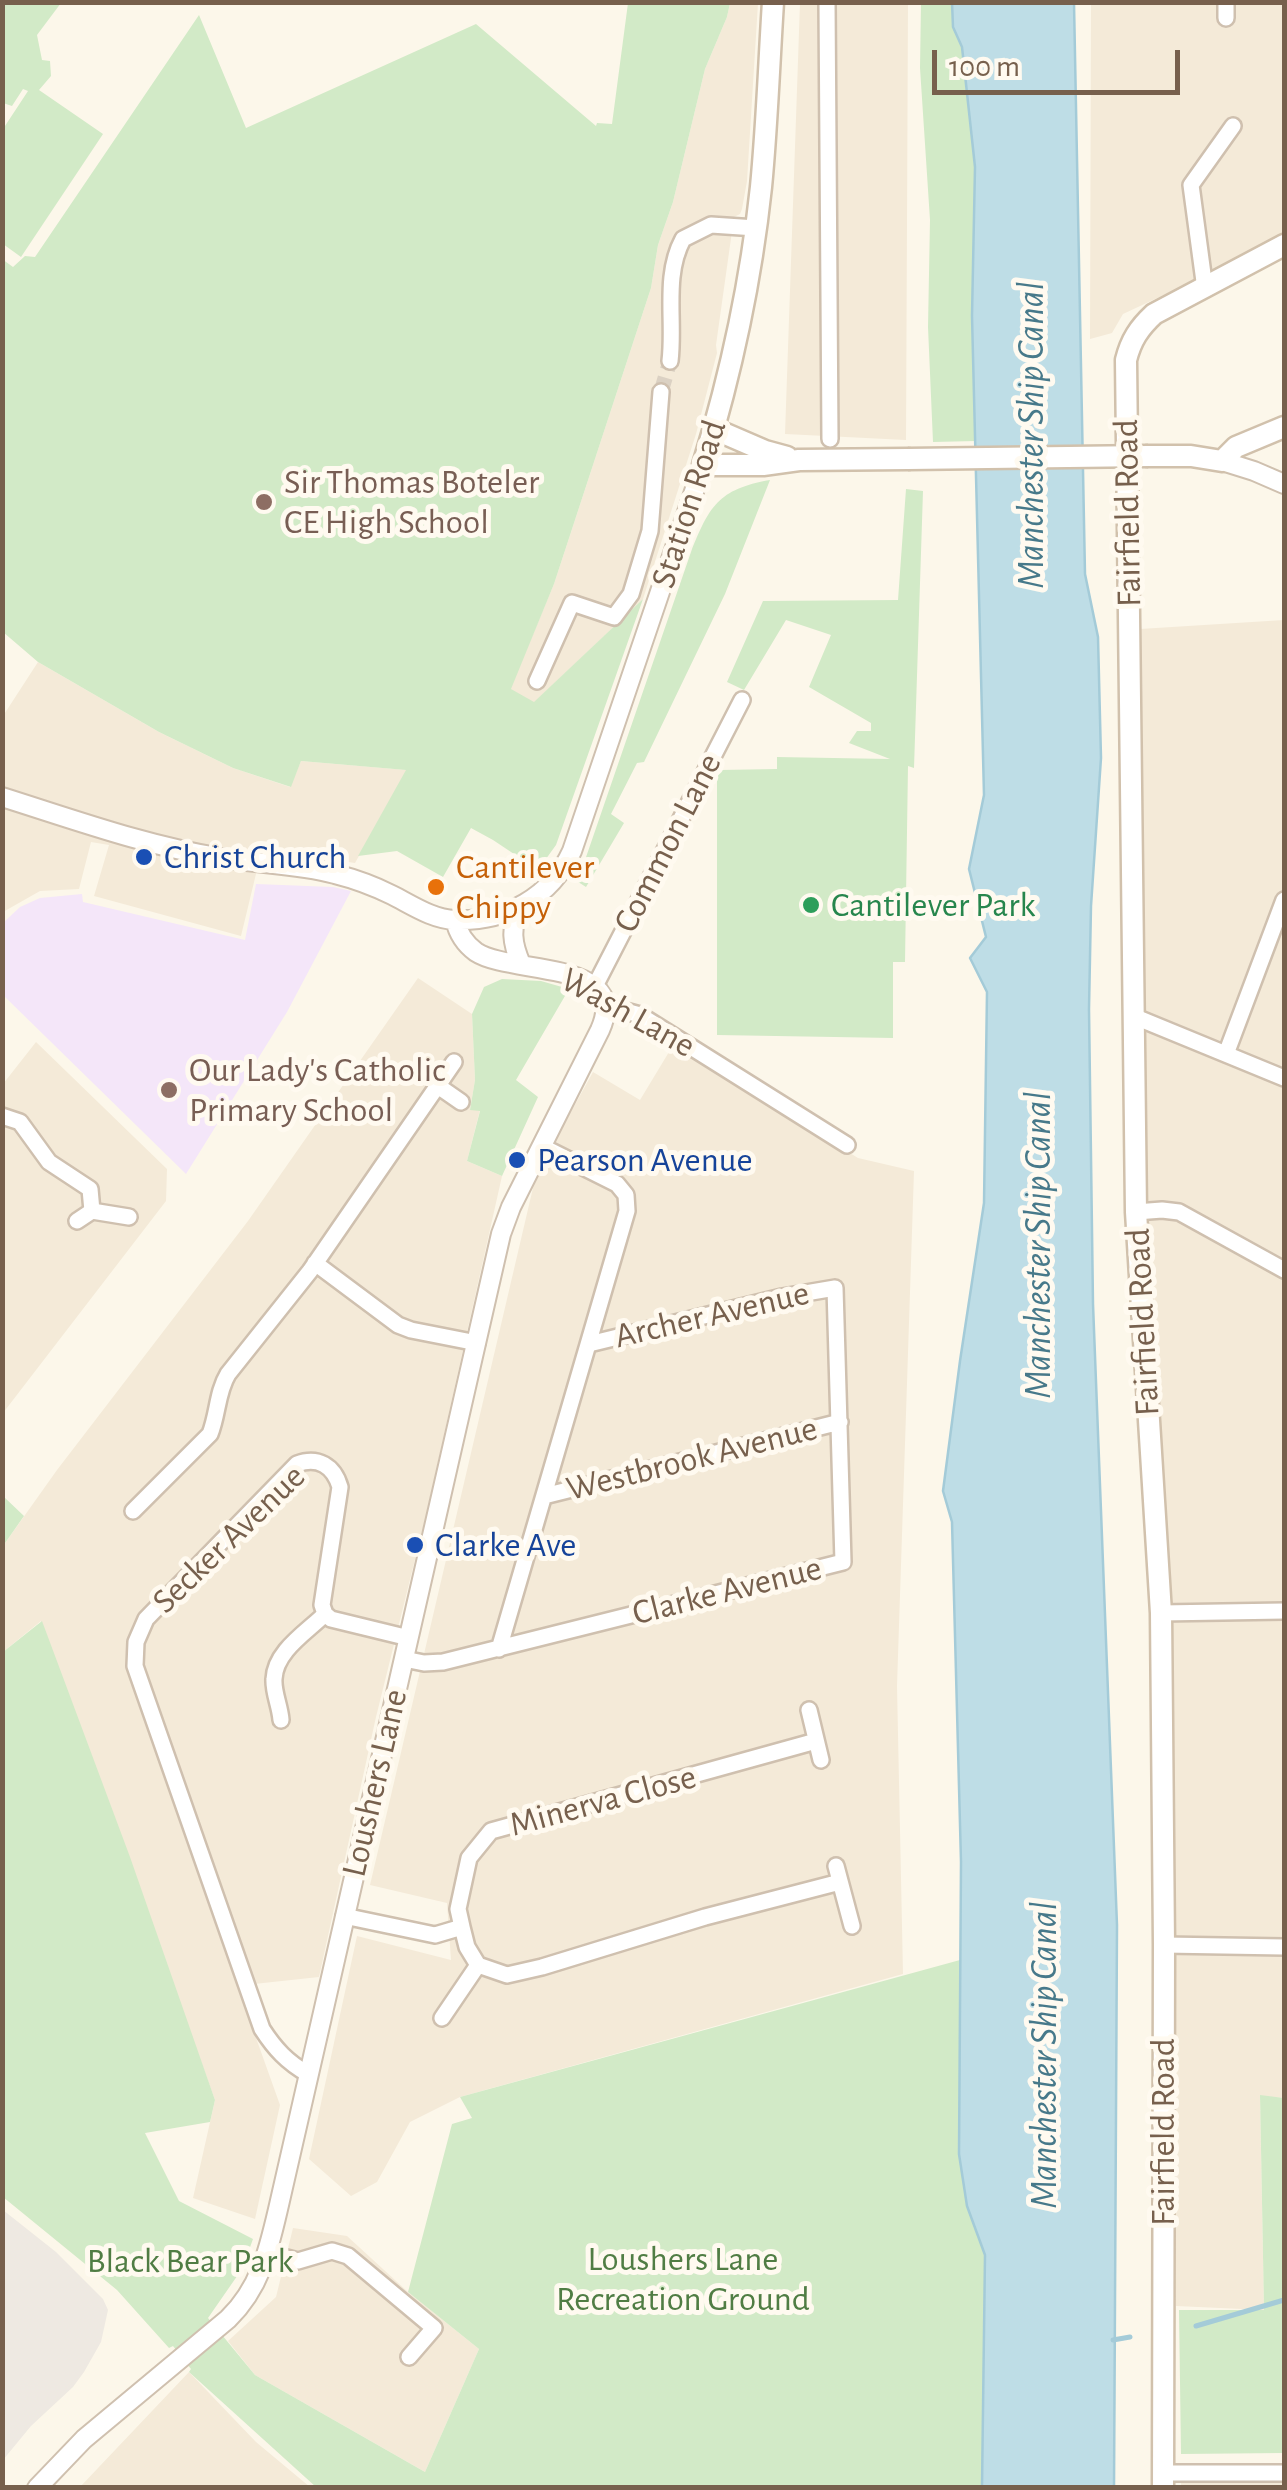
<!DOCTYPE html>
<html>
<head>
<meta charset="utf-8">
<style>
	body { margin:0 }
	#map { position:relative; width:1287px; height:2490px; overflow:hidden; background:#fcf7ea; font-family:"Alegreya Sans",sans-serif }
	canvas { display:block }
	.frame { position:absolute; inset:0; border:5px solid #77604d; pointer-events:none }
	.scale { position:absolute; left:932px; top:50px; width:248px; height:45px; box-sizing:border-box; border:5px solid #77604d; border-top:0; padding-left:12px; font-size:30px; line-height:35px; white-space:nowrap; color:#77604d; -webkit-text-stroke:8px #fffaf0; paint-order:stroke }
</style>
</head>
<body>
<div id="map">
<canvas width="1287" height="2490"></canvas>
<div class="frame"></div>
<div class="scale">100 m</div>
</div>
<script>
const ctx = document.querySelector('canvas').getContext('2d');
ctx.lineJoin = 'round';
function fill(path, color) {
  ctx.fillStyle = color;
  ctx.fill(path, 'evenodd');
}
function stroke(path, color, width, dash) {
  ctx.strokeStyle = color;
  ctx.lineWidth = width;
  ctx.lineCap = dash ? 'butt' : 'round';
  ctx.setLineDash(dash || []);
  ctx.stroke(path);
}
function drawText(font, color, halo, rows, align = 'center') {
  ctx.font = font + ' "Alegreya Sans",sans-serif';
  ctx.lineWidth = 10;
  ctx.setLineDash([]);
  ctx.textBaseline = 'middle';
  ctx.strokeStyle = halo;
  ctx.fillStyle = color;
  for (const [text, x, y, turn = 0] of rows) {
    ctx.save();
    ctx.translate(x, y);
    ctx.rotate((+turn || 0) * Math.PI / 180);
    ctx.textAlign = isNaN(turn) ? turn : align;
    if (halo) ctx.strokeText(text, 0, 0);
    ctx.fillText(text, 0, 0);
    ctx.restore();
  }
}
fill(new Path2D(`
	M730 3H758L747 181 742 209 740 214 734 217 716 345 717 353 696 434 643 599 534 703 510 689 554 584 651 288 658 245 673 202 705 69 727 17Z
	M800 3H908L906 440 785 434Z
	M1091 3H1284V239L1123 314 1112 333 1090 339Z
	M1284 620V2098L1260 2096 1264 2310 1176 2306 1171 1702 1143 1123 1140 629Z
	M38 662 159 732 233 768 290 787 301 761 407 770 355 863 262 849 241 936 94 896 109 845 91 842 79 889 40 891 3 912V716Z
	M418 978 472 1014 475 1080 470 1110H480L467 1161 502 1176 426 1515 376 1717 319 1977 254 1984 240 1993 280 2105 255 2219 193 2198 215 2100 41 1621 3 1652V1546L57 1470 248 1221Z
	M36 1042 167 1169 166 1201 3 1413V1084Z
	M672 1047 757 1096 858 1158 914 1171 897 1686 903 1974 460 2097 410 2122 377 2182 351 2196 309 2159 357 1936 451 1960 447 1903 370 1885 536 1175 593 1072 640 1100Z
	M293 2228 347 2236 408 2292 479 2349 425 2472 255 2375 228 2341 276 2297Z
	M189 2372 256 2442 310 2487H80Z
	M1181 2478H1284V2487L1181 2488Z`), '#f4ead8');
fill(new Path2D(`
	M3 2210 56 2252 103 2299 108 2310 101 2342 84 2372 73 2387 31 2426 3 2460Z`), '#eee9e2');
fill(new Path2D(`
	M256 884 333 887 351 891 287 1012 186 1174 3 995V923L20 907 40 898 82 894 83 902 245 940Z`), '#f4e6f9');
fill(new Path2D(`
	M3 2 61 3 37 35 42 60 50 61 51 76 39 90 103 134 21 257 3 244V129L28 91 23 89 12 106 3 103Z
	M628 3H730L727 17 705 69 673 202 658 245 651 288 554 584 511 689 534 702 643 599 556 845 538 870 493 840 471 828 443 877 397 851 358 856 406 770 301 761 291 787 233 768 159 732 38 662 3 632 2 259 13 267 25 256 35 257 199 15 246 128 476 24 596 126 597 123 612 124Z
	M921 3H952L953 27 962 47 975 167 972 316 976 441 933 442 928 327 930 220 920 68Z
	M770 480 725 594 644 762 637 763 611 814 624 823 586 887 575 880 584 863 691 552C709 507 718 489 770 480Z
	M906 489 923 491 914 768 908 766 905 962H893V1038L717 1035V779L720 770 777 769V757L890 759 849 743 857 731H871V723L809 687 831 635 786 620 744 690 727 682 763 601 898 600Z
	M502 979 541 981 569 989 516 1080 538 1097 502 1176 467 1161 480 1111 470 1110 475 1080 472 1014 484 987Z
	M3 1496 24 1516 3 1546Z
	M42 1621 130 1857 215 2100 210 2122 145 2133 179 2201 253 2239 242 2269 208 2318 255 2375 425 2472 479 2349 408 2292 452 2124 472 2118 460 2097 960 1960 959 2154 967 2206 985 2255 982 2487H316L189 2372 191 2369 173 2346 169 2348 117 2290 3 2197V1652Z
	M1260 2095 1284 2098V2453L1181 2454 1179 2310H1264Z`), '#d2eac7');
const water = new Path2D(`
	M952 2 1074 3 1085 574 1098 637 1101 758 1091 906 1089 1009 1093 1304 1117 1925 1114 2487H982L985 2255 967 2206 959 2154 961 1862 952 1522 943 1491 960 1361 984 1203 987 992 970 958 986 937 969 869 984 795 972 316 975 167 962 47 953 27Z`);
fill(water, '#bedde6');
stroke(water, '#a4cbd8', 2.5);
stroke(new Path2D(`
	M1196 2326 1284 2300
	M1113 2340 1130 2337`), '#a4cbd8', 5);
stroke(new Path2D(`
	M661 392 670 361`), '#dbd1c3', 15, [15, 8]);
const minor = new Path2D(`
	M827 2 830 439
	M1226 2V18
	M1205 289 1191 185 1233 126
	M670 361C675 321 663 276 683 239L711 225 756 228
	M537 681 572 603 614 617 631 594 650 531 661 392
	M595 986 742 700
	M607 1006 640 1015 847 1145
	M1133 1016 1284 1078
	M1226 1054 1284 900
	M438 1086 461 1102
	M2 1116 20 1122 49 1162 90 1189 92 1211
	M1136 1212 1162 1210 1179 1212 1284 1270
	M77 1221 92 1211 129 1217
	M315 1263 398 1325 411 1330 477 1343
	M544 1496 840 1422
	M133 1511 210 1434C218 1414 217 1392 228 1374L310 1271 454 1062
	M1161 1613 1284 1611
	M499 1649 627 1211 626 1195 617 1184 541 1146
	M404 1659 424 1663 443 1662 843 1562 835 1288 782 1297 589 1344
	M809 1710 821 1760
	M281 1720C280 1706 273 1692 274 1679 275 1651 307 1632 325 1614
	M836 1866 852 1926
	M344 1916 435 1935 462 1927 458 1909 469 1858 491 1831 816 1741
	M462 1927 467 1947 478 1965 507 1975 542 1967 705 1917 840 1882
	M1164 1945 1284 1947
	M442 2018 478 1965
	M308 2074C287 2062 275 2049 262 2029L135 1666 136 1642 146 1619 297 1464C318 1456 334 1466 340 1487L322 1605 325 1614 331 1619 409 1638
	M267 2253 298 2261 332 2251 348 2256 434 2328 409 2357
	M1163 2473H1284`);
const tertiary = new Path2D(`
	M1222 461 1254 471 1284 484
	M2 797C75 820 147 846 222 858 260 864 299 864 335 874 355 879 374 886 392 895 412 905 432 919 455 920 506 922 551 897 572 851L703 465
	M520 907C510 929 512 943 521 964
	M37 2488 84 2439 228 2319C261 2287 269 2248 279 2205L501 1234 511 1207 600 1030C632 959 511 975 476 952 465 944 458 933 455 920`);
const secondary = new Path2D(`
	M773 2C769 64 767 126 761 187 751 281 731 374 703 465H763L799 460 908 459
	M714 429 765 451 787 457
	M1148 456H1191L1222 461 1236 447 1284 427
	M1163 2488 1164 1945 1161 1613 1136 1212 1126 360C1131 340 1139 328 1154 314L1284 245`);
stroke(minor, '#cfc0af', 20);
stroke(tertiary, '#cfc0af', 22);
stroke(secondary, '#d1c1ac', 25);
stroke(minor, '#fff', 15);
stroke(tertiary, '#fff', 18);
stroke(secondary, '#fff', 20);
const secondaryBridge = new Path2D(`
	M908 459 1148 456`);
stroke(secondaryBridge, '#d1c1ac', 25, []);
stroke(secondaryBridge, '#fff', 20);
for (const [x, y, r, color] of [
	[264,502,10,"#8d6e63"],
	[144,857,10,"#1a4fb4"],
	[436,887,10,"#e8710a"],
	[811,905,10,"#2e9e5b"],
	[169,1090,10,"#8d6e63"],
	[517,1160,10,"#1a4fb4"],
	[415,1545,10,"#1a4fb4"]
]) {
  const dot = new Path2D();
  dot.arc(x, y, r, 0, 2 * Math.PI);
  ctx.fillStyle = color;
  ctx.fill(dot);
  stroke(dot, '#fffaf0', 4);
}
drawText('35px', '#785e54', '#fffaf0', [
	["Sir Thomas Boteler",284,482],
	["CE High School",284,522],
	["Our Lady's Catholic",189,1070],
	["Primary School",189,1110]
], 'left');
drawText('35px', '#77604d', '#fffaf0', [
	["Station Road",689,504,-72],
	["Fairfield Road",1128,513,-91],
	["Common Lane",668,843,-63],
	["Wash Lane",628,1013,29],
	["Archer Avenue",712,1315,-13],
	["Fairfield Road",1143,1322,-93],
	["Westbrook Avenue",692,1459,-14],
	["Secker Avenue",229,1539,-44],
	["Clarke Avenue",727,1591,-14],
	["Loushers Lane",375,1783,-77],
	["Minerva Close",603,1801,-15],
	["Fairfield Road",1163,2132,-90]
]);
drawText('35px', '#164399', '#fffaf0', [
	["Christ Church",164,857],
	["Pearson Avenue",537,1160],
	["Clarke Ave",435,1545]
], 'left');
drawText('35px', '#c56008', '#fffaf0', [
	["Cantilever",456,867],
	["Chippy",456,907]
], 'left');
drawText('35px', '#27864d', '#fffaf0', [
	["Cantilever Park",831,905]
], 'left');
drawText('35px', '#507d44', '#fffaf0', [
	["Loushers Lane",683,2259],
	["Recreation Ground",683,2299],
	["Black Bear Park",190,2261]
]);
drawText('italic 38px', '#47798a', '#fffaf0', [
	["Manchester Ship Canal",1032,435,-90],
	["Manchester Ship Canal",1039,1245,-90],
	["Manchester Ship Canal",1045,2055,-90]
]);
</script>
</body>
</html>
